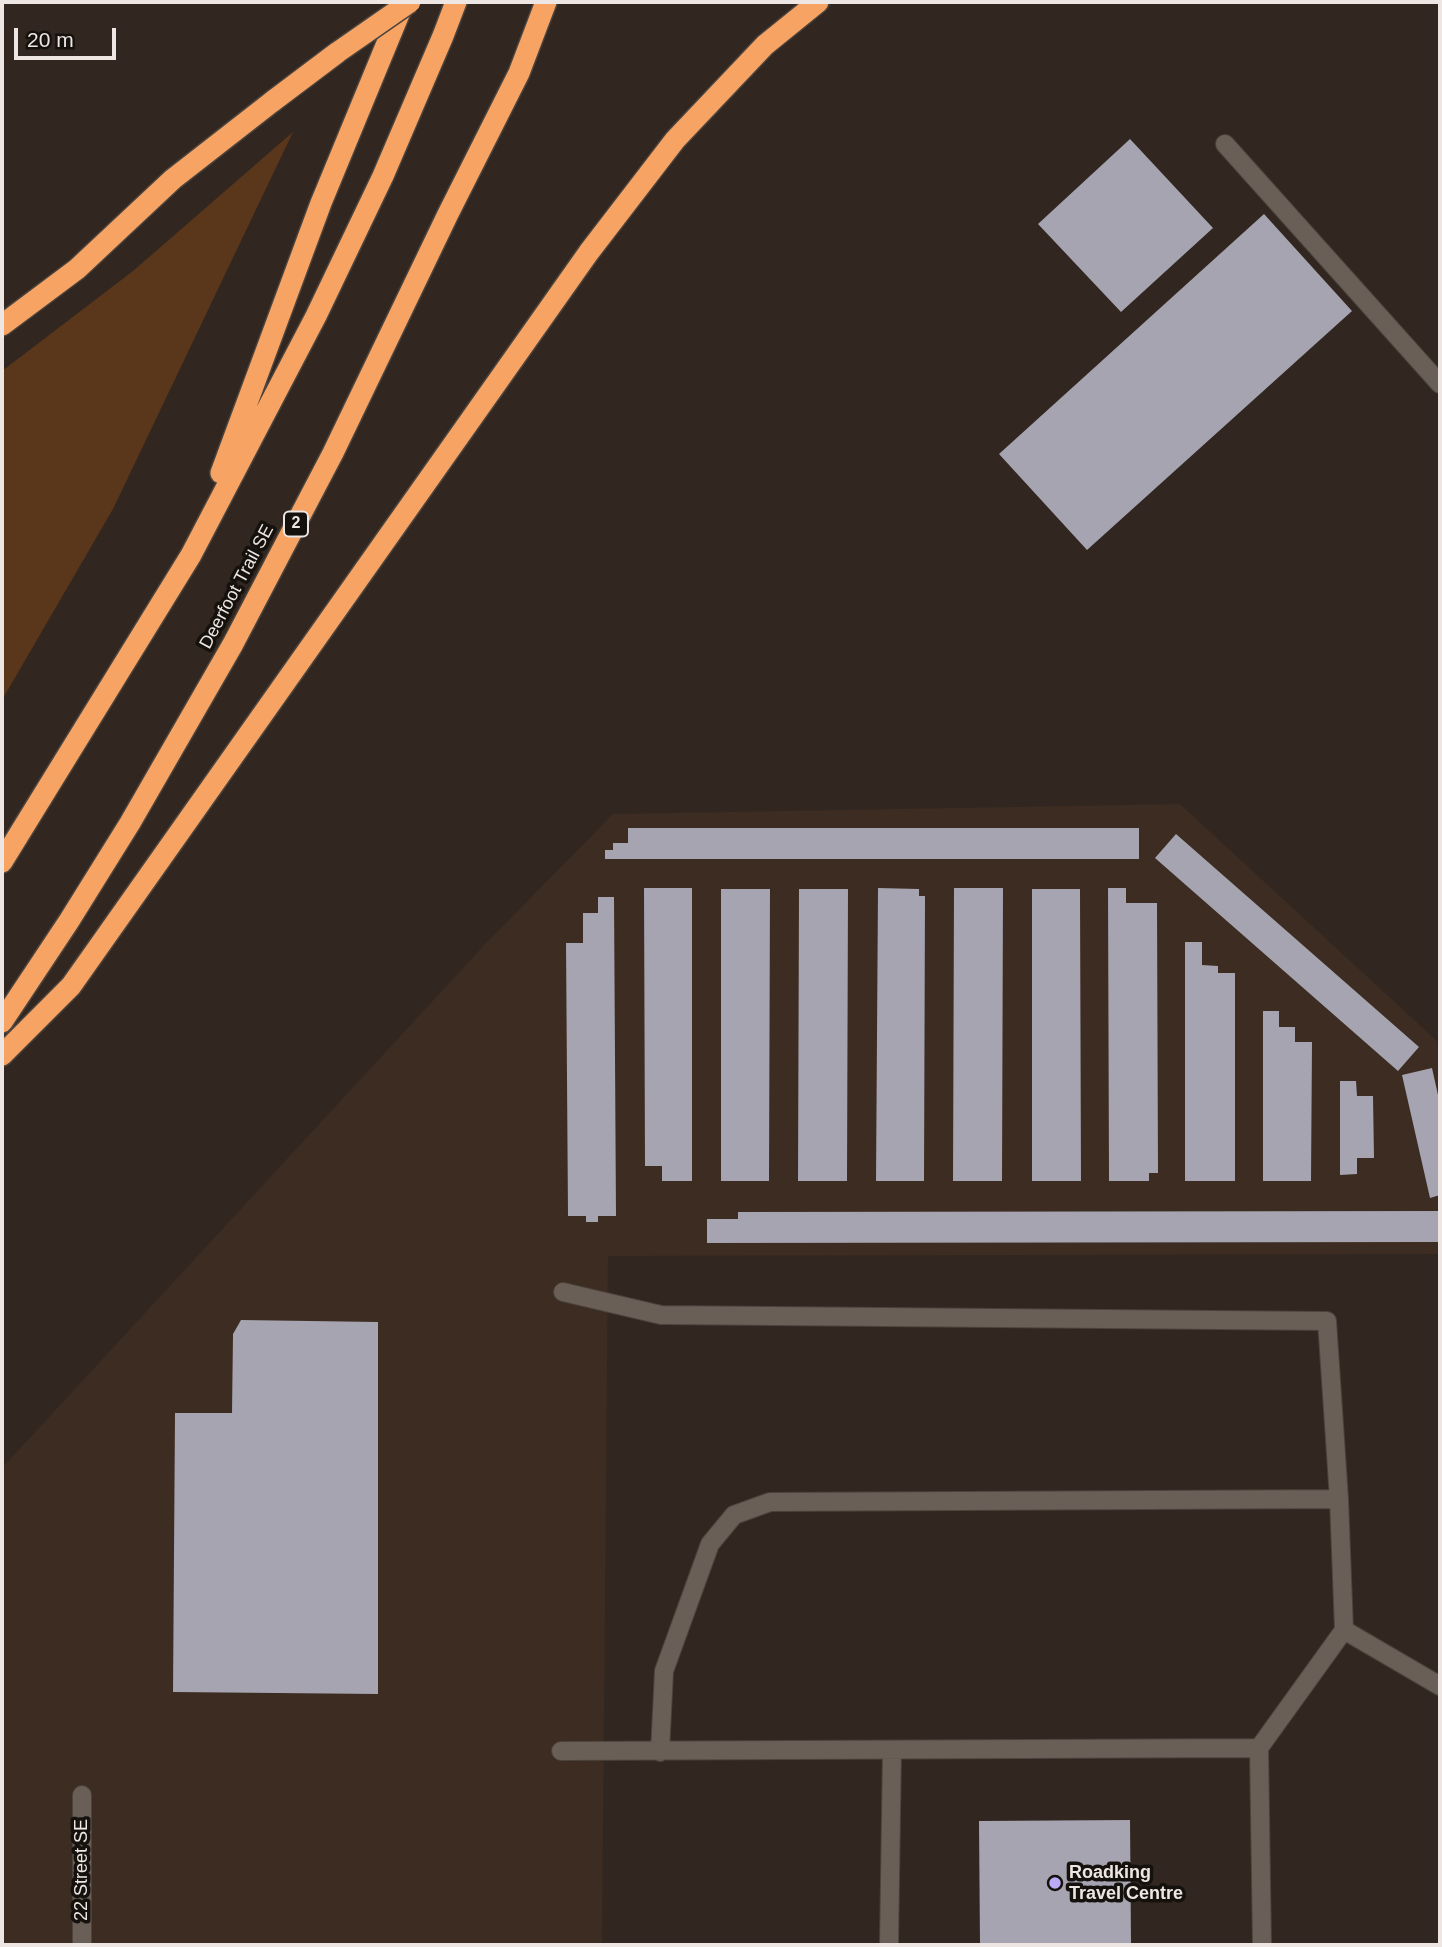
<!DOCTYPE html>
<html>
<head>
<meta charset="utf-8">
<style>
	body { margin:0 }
	#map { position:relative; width:1442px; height:1947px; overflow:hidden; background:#312720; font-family:Arial,sans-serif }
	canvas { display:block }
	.frame { position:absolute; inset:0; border:4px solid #ede6e2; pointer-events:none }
	.scale { position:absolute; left:14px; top:28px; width:102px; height:32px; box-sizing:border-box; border:4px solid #ede6e2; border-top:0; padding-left:9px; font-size:21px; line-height:24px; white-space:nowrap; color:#ede6e2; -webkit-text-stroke:5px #15110d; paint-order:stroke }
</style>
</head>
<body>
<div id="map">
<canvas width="1442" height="1947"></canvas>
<div class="frame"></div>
<div class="scale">20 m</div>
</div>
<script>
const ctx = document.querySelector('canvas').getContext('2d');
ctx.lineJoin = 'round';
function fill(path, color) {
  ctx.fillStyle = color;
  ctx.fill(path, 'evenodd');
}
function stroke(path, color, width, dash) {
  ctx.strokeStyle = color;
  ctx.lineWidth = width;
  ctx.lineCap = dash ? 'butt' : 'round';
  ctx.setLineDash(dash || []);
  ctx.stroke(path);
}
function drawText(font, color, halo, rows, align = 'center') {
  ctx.font = font + ' Arial,sans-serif';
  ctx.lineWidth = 7;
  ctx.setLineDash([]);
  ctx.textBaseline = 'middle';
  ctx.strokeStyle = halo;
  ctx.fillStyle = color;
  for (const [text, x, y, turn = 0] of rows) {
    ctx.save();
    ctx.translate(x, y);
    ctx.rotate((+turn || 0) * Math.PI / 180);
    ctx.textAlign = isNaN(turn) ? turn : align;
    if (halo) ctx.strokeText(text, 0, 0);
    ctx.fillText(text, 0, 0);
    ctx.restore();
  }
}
fill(new Path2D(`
	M1180 804 1437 1041 1440 1063V1254L608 1256 602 1945H2V1468L487 942 613 814Z`), '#3c2c21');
fill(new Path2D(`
	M293 132 113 509 2 700V371L133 271Z`), '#5a361a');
fill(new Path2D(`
	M1130 139 1213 228 1121 312 1038 224Z
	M1264 214 1352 311 1087 550 999 454Z
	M628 828H1139V859H605V850H613V843H628Z
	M1176 834 1419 1047 1398 1071 1155 858Z
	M644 888H692V1181H662V1166H645Z
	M878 888 919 889V896H925L924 1181H876Z
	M954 888H1003L1002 1181H953Z
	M1108 888H1126V903H1157L1158 1173H1149V1181H1109Z
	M721 889H770L769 1181H721Z
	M799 889H848L847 1181H798Z
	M1032 889H1080L1081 1181H1032Z
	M598 897H614L616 1216H598V1222H586V1216H568L566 943H583V913H598Z
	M1185 942H1202V965L1218 966V973H1235V1181H1185Z
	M1263 1011H1279V1027H1295V1042H1312L1311 1181H1263Z
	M1432 1068 1440 1104V1195L1430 1198 1402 1075Z
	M1340 1081H1356L1357 1096H1373L1374 1158H1357V1174L1340 1175Z
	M1440 1211V1242L707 1243V1219H738V1212Z
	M241 1320 378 1322V1694L173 1692 175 1413H232L233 1334Z
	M1130 1820 1131 1945H980L979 1821Z`), '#a6a4b1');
const minor = new Path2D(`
	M1225 144 1440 384
	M563 1292 661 1315 1327 1321 1339 1499 1344 1630 1440 1686
	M1259 1748 1262 1945
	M561 1751 1259 1748 1344 1630
	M660 1752 664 1671 710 1544 734 1515 770 1502 1339 1499
	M82 1795V1945
	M889 1945 892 1750`);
const highway = new Path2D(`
	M2 325 77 269 173 179 273 101
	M221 473 321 203 404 2
	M2 862 191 555 316 316 383 176 443 36 456 2
	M2 1022 69 921 130 823 233 644 333 453 448 214 519 73 546 2
	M2 1055 71 986 589 252 675 140 765 45 818 2`);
stroke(minor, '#4b433d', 20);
stroke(highway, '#4b433d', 24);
stroke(minor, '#6a5f57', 18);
stroke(highway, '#f7a363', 21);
const highwayBridge = new Path2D(`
	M273 101 338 52 410 2`);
stroke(highwayBridge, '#4b433d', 24, []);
stroke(highwayBridge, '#f7a363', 21);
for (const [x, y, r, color] of [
	[1055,1883,7,"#bbaaf6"]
]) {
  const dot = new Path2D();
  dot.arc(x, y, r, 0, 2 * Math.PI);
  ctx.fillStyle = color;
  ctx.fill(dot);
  stroke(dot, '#15110d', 2.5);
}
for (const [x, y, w] of [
	[296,524,24]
]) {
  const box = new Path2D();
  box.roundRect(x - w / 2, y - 12.5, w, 25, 5);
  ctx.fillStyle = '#15110d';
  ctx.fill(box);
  stroke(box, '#ede6e2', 2);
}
drawText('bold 16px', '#ede6e2', null, [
	["2",296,524]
]);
drawText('18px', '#ede6e2', '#15110d', [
	["Deerfoot Trail SE",237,587,-62],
	["22 Street SE",82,1870,-90]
]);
drawText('bold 18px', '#ede6e2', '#15110d', [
	["Roadking",1069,1873],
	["Travel Centre",1069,1894]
], 'left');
</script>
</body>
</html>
